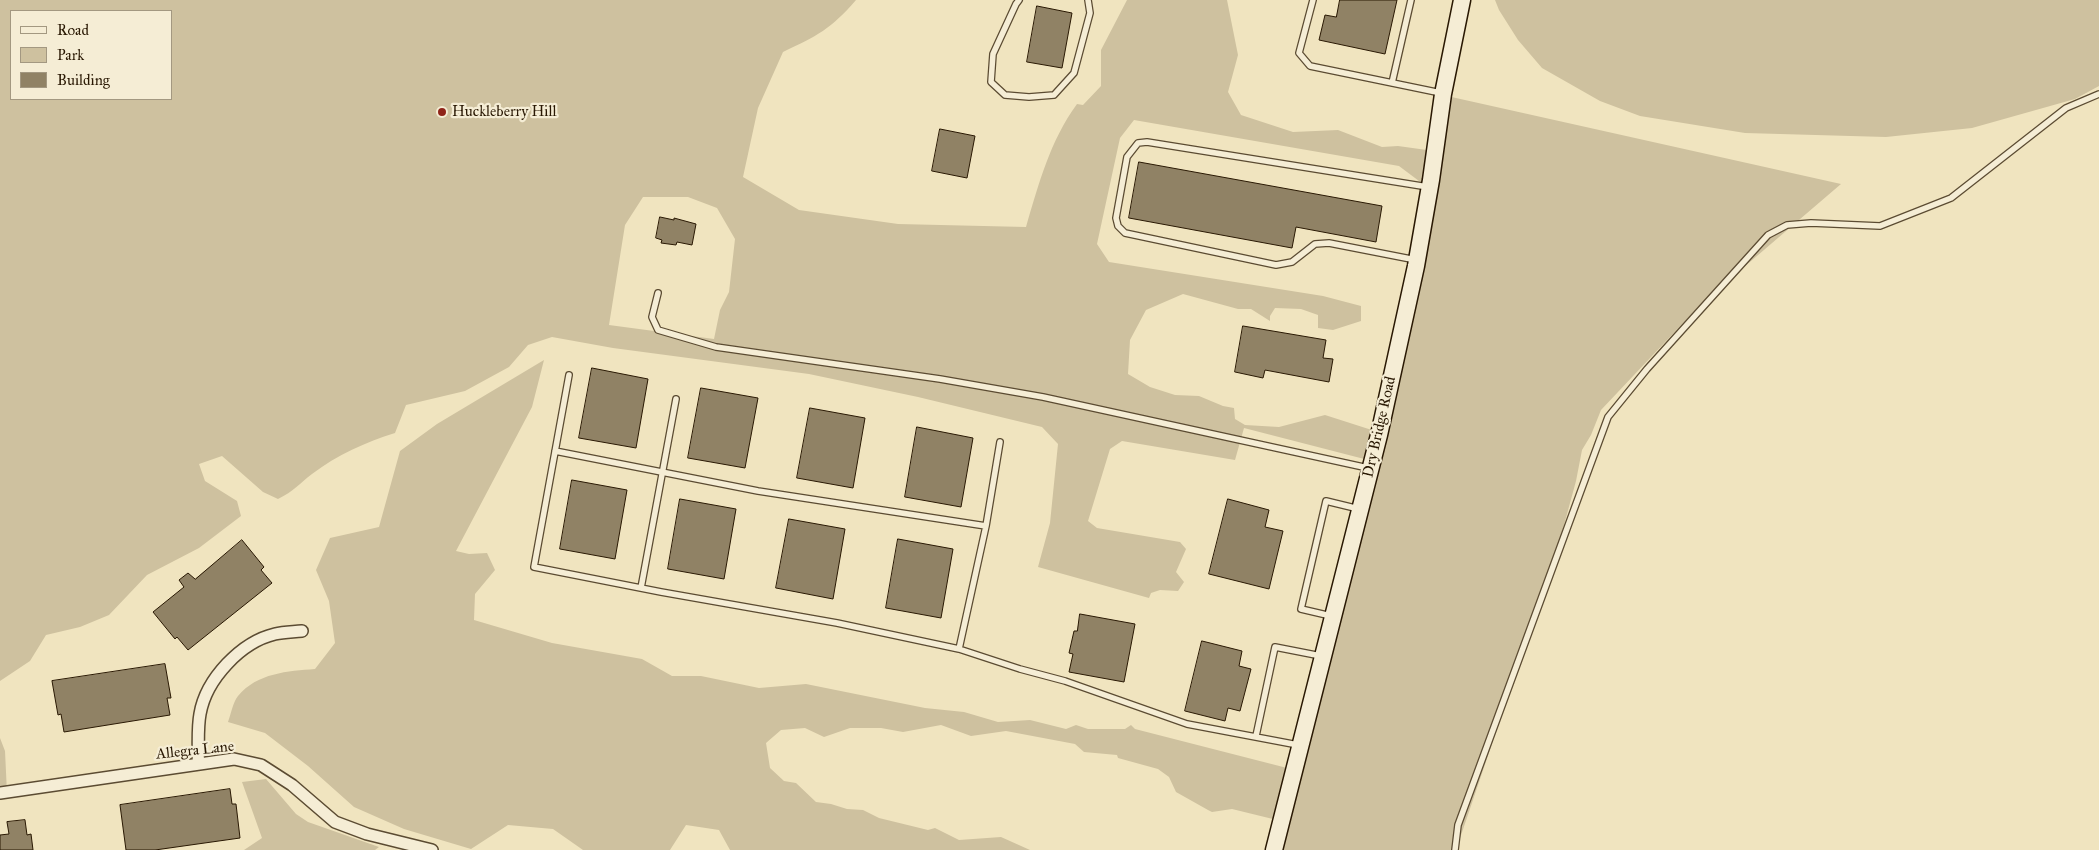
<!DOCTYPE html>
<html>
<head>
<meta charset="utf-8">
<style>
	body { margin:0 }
	#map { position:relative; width:2099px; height:850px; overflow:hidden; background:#f0e4bf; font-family:"IM FELL Great Primer",serif }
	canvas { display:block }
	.legend { position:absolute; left:10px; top:10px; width:162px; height:90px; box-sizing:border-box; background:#f5edd5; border:1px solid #a39881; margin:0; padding:6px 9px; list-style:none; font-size:15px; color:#291803 }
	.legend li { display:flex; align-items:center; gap:10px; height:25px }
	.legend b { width:25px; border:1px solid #a39881 }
</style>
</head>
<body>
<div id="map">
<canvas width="2099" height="850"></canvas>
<ul class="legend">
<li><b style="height:6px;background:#f5edd5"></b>Road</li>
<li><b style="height:14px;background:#cec19f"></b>Park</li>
<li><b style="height:14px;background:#908265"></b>Building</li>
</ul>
</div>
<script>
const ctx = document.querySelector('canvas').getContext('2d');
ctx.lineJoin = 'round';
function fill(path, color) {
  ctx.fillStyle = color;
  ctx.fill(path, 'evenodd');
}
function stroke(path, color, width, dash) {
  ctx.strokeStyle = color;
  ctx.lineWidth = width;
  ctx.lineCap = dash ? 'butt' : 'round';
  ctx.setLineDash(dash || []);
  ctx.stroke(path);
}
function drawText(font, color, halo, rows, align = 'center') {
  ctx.font = font + ' "IM FELL Great Primer",serif';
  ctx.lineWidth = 4.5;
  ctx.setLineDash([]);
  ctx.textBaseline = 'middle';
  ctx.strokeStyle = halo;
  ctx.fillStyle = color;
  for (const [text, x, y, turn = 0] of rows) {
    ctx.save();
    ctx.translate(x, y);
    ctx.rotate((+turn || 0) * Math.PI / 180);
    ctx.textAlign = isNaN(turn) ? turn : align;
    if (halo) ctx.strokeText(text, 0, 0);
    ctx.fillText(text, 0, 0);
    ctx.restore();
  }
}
fill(new Path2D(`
	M0 0H856C831 29 817 36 783 52L758 108 743 177 799 210 898 224 1026 227C1039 183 1050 141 1077 104L1083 105 1101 86V50L1127 0H1227L1238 55 1228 92 1241 115 1293 132 1338 130 1382 147 1398 146 1434 151 1447 96 1841 184 1702 303 1601 410 1591 435 1582 450 1576 481 1555 558 1456 850H1274L1281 821 1232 809 1212 812 1208 810 1176 792 1169 777 1158 769 1118 758 1117 755 1084 752 1075 744 1006 731 971 736 941 725 903 732 881 728H850L824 737 805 728 781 730 766 743 770 768 784 781 796 783 816 802 831 804 847 809 863 810 879 818 928 830 935 828 959 840 1001 837 1030 850H730L719 830 686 825 670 850H583L553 829 508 825 471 849 404 829 354 807 308 766 265 733 228 722C231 714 233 702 238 696 257 673 288 671 315 669L335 643 329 601 316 570 330 538 379 527 400 451 437 424 544 360 532 407 456 551 469 554 487 553 495 570 475 594 474 620 552 643 642 659 672 676H701L759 688 806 684 925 708 964 712 998 722 1030 720 1066 729 1076 725 1088 729H1125L1131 725 1135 729 1291 769 1372 461 1244 428 1235 460 1122 441 1110 449 1088 521 1097 528 1180 542 1186 549 1176 572 1184 582 1178 591 1160 590 1151 593 1149 598 1038 567 1050 523 1058 444 1042 427 918 397 809 374 613 348 552 337 528 345 509 367 465 391 406 405 395 433C366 442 337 455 312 474 299 484 294 491 278 499L263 492 222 456 199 464 205 481 237 501 241 516 199 548 147 575 109 615 80 627 46 635 30 661 0 681ZM11 11H171V99H11ZM1134 120 1399 166 1423 184 1378 432 1325 415 1279 427 1245 425 1235 419 1234 408 1223 406 1199 396 1175 395 1150 387 1128 374 1130 340 1146 310 1183 294 1238 309H1251L1270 321V316L1275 308 1301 309 1318 315V328L1333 330 1361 321V306L1323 296 1109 262 1097 244 1120 138ZM643 197H688L717 208 735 239 729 292 720 310 714 339 609 325 625 225Z
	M1495 0H2099V86L2075 99 1972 128 1886 137 1745 133 1640 116 1600 101 1542 68 1518 40 1499 10Z
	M0 738 5 751 7 793 0 794Z
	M266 779 296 814 308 822 379 847 375 850H244L262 838 242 782Z`), '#cec19f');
const building = new Path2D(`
	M1340 0H1397L1385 54 1319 40 1325 15 1336 17Z
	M1037 6 1072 13 1062 68 1027 62Z
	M940 129 975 136 967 178 932 171Z
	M1139 162 1382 206 1376 242 1296 227 1292 248 1129 218Z
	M660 217 674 220V218L696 224 692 245 677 242 676 245 661 243 662 240 656 238Z
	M1243 326 1326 340 1323 358 1333 359 1329 382 1265 370 1263 378 1235 372Z
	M592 368 648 379 636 448 579 438Z
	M701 388 758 398 745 468 688 458Z
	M810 408 865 418 853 488 797 478Z
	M917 427 973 438 961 507 905 497Z
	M572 480 627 490 615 559 560 549Z
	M680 499 736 509 724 579 668 569Z
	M1228 499 1269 510 1265 527 1283 531 1269 589 1209 574Z
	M789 519 845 529 833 599 776 588Z
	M898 539 953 549 941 618 886 608Z
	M242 540 264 567 261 570 272 583 188 650 177 637 175 639 153 612 184 587 179 580 188 573 195 579Z
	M1080 614 1135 624 1124 682 1069 672 1073 654 1069 653 1074 631H1077Z
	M1202 641 1242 651 1239 666 1251 669 1240 711 1228 708 1225 721 1185 711Z
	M165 664 171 698H167L170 715 64 732 61 714 58 715 52 681Z
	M230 789 232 804H236L240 838 155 850H126L120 805Z
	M25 820 27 835 31 834 33 850H0V835L9 834 7 822Z`);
fill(building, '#908265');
stroke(building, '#291803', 1);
const lane = new Path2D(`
	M1019 0 1016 4 993 54 991 82 1005 95 1029 97 1054 95 1074 73 1090 13 1088 0
	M1313 0 1299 53 1310 66 1441 93
	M1392 83 1411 0
	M1416 260 1329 243 1315 244 1292 262 1276 265 1125 233 1118 226 1116 218 1127 157 1138 143 1147 142 1428 187
	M658 293 652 317 658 330 716 347 940 379 1043 397 1368 468
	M569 375 534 567 661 592 837 623 959 649 1020 669 1065 681 1187 724 1298 745
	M555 451 758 491 986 526 959 649
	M986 526 1000 442
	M641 588 676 399
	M1331 616 1301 609 1326 501 1359 509
	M1256 736 1275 647 1321 656
	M1455 850 1458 825 1608 417 1647 369 1768 235 1787 225 1811 223 1880 226 1951 198 2066 108 2099 94`);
const street = new Path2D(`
	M198 764C199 748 197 730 200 714 206 679 241 642 275 634 284 632 293 632 302 631
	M0 793 234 759 261 765 292 785 335 822 367 834 432 850`);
const secondary = new Path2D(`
	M1274 850 1379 435 1416 266 1431 180 1443 94 1462 0`);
stroke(lane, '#5b4b32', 8);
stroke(street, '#5b4b32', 14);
stroke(secondary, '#291803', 19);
stroke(lane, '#f5edd5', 5.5);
stroke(street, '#f5edd5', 11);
stroke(secondary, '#f5edd5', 16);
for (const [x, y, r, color] of [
	[442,112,5,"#8f2418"]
]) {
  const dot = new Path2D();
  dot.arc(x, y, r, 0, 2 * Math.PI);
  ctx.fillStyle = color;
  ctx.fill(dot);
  stroke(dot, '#f5edd5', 2);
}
drawText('15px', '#291803', '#f5edd5', [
	["Huckleberry Hill",452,112]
], 'left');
drawText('15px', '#291803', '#f5edd5', [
	["Dry Bridge Road",1380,427,-77],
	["Allegra Lane",195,751,-6]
]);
</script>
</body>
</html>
